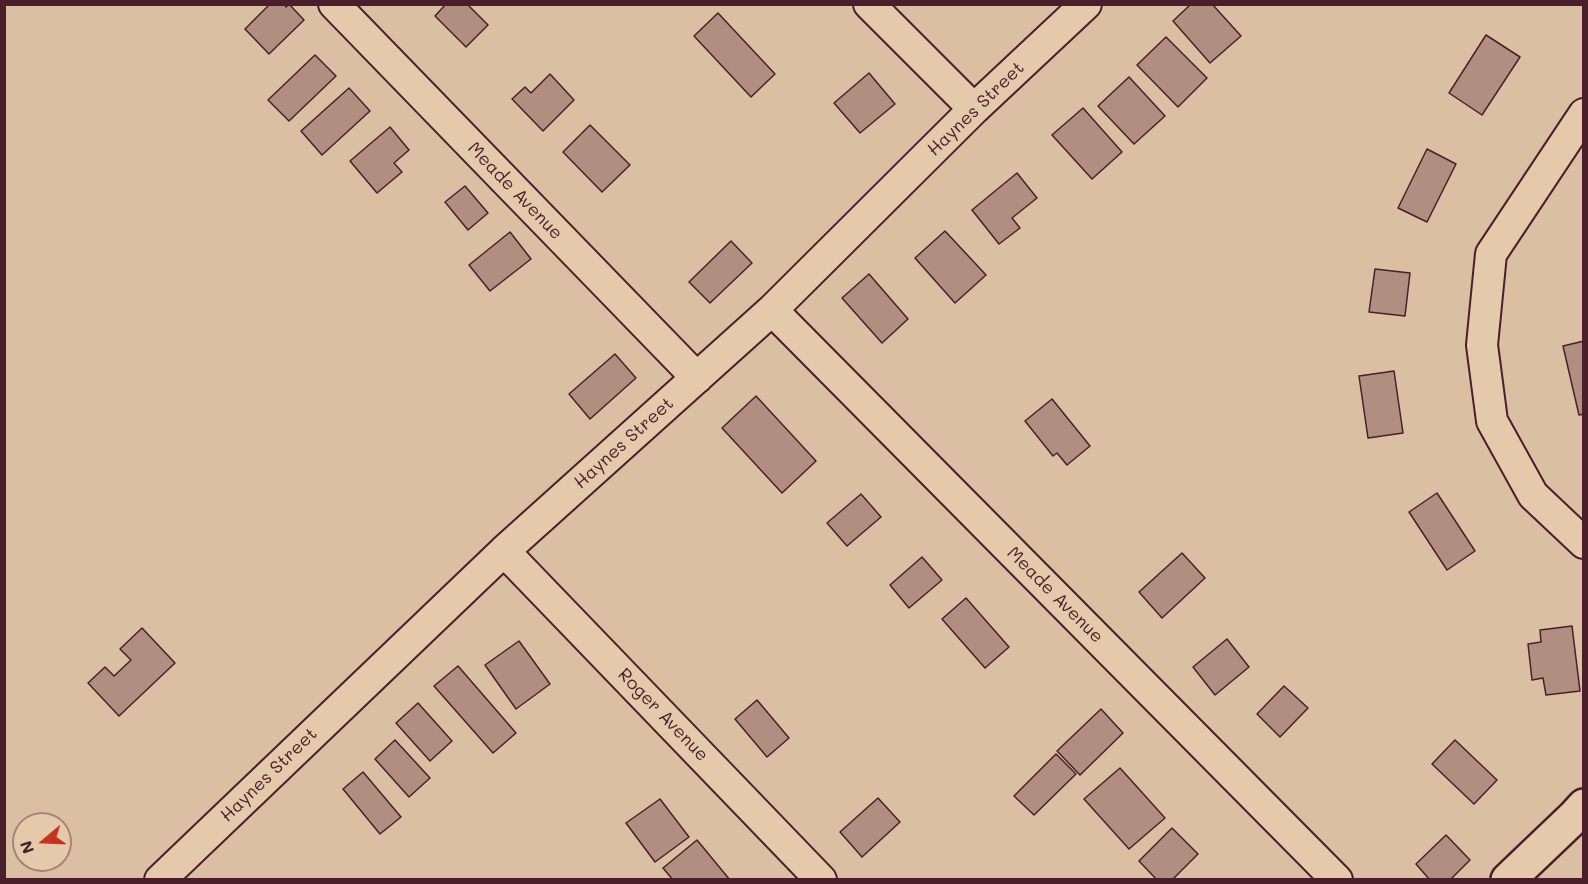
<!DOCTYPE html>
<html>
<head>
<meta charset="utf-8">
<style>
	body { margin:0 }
	#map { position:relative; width:1588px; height:884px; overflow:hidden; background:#dbbfa3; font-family:Mali,sans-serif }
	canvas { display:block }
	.frame { position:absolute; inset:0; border:6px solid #4a1f2b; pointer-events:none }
	.north { position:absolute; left:12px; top:812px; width:60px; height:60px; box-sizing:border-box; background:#e4c9ab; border:2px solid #a68578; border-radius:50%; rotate:251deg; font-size:16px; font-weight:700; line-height:24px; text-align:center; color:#4a1f2b }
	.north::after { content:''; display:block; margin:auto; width:21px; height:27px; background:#c8321e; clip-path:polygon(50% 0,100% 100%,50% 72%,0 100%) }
</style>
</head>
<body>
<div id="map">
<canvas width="1588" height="884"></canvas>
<div class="frame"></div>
<div class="north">N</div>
</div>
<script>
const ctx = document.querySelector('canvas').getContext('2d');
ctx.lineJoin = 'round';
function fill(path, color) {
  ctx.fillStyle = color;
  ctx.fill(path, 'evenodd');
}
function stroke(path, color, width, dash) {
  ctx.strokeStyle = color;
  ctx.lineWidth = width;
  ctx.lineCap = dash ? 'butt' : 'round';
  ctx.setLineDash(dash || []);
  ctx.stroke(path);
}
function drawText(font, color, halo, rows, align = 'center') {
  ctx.font = font + ' Mali,sans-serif';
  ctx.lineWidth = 4.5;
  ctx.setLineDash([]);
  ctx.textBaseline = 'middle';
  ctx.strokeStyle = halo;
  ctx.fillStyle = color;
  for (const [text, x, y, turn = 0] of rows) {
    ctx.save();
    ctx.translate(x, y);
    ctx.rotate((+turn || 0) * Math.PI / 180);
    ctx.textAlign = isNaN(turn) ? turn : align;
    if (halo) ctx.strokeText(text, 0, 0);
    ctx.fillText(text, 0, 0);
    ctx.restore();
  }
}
const building = new Path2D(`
	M270 4H284L286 7 289 4 304 20 269 54 245 29Z
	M446 4H467L488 25 466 47 435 16Z
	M1191 4H1212L1241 36 1210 63 1173 21Z
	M718 13 775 74 751 97 694 36Z
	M1486 35 1520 57 1482 115 1449 93Z
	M1166 37 1207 78 1178 107 1137 65Z
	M315 55 336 76 289 121 268 100Z
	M869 73 895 104 860 133 834 103Z
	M550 74 574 100 543 131 512 99 525 87 531 93Z
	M1129 77 1165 116 1134 144 1098 106Z
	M349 88 370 111 322 155 301 131Z
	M1083 108 1122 152 1092 179 1052 135Z
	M590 125 630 165 602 192 563 152Z
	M390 127 409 150 394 163 402 172 377 193 350 161Z
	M1427 149 1456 164 1427 222 1398 208Z
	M1017 173 1037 198 1012 218 1020 228 999 244 972 210Z
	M465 186 488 213 468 230 445 202Z
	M945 231 986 275 955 303 915 258Z
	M510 232 531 259 490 291 469 265Z
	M731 241 752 263 710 303 689 282Z
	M1375 269 1410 273 1405 316 1369 312Z
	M869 274 908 319 882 343 842 298Z
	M1584 341V414L1579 415 1563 346Z
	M615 354 636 378 590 419 569 394Z
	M1394 371 1403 433 1368 438 1359 376Z
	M756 396 816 461 782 493 722 428Z
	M1052 399 1090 446 1067 465 1057 453 1053 456 1025 421Z
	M1437 493 1475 551 1447 570 1409 512Z
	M861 494 881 517 847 546 827 523Z
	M1182 553 1205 578 1162 618 1139 592Z
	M922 557 942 580 909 608 890 585Z
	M966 598 1009 647 985 668 942 619Z
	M1572 626 1580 691 1546 695 1543 678 1532 680 1528 644 1541 642 1540 630Z
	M142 628 175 663 119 716 88 683 105 667 114 676 131 660 120 649Z
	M1227 639 1249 667 1215 695 1193 667Z
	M519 641 550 684 516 709 485 665Z
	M458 666 516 733 493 753 434 686Z
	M1284 686 1308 708 1280 737 1257 714Z
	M757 700 789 738 767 757 735 719Z
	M418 703 452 741 430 761 396 723Z
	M1101 709 1123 733 1080 775 1057 751Z
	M395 740 430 778 409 797 375 759Z
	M1455 740 1497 780 1474 804 1432 764Z
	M1056 754 1076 774 1034 815 1014 796Z
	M1120 768 1165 818 1129 849 1084 799Z
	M363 772 401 817 380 834 343 789Z
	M878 798 900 822 862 857 840 832Z
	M660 799 689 837 655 862 626 823Z
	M1172 828 1198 854 1172 880H1157L1139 861Z
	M1446 835 1470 860 1450 880H1430L1416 864Z
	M697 840 730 880H673L663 868Z`);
fill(building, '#b08f80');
stroke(building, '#4a1f2b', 1.5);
const street = new Path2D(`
	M334 4 697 378
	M869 4 974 109
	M1584 114 1491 254 1482 345 1492 421 1533 495 1584 543
	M772 310 1337 880
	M504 551 821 880
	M160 880 504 551 772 310 974 109 1086 4`);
const secondary = new Path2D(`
	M1508 880 1574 817 1584 806`);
stroke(street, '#4a1f2b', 34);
stroke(secondary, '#4a1f2b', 38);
stroke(street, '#e4c9ab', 30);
stroke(secondary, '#e4c9ab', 33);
drawText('18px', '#4a1f2b', '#e4c9ab', [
	["Haynes Street",976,109,-44],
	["Meade Avenue",515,191,46],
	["Haynes Street",624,443,-42],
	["Meade Avenue",1055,595,45],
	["Roger Avenue",663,715,46],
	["Haynes Street",269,775,-44]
]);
</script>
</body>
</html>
